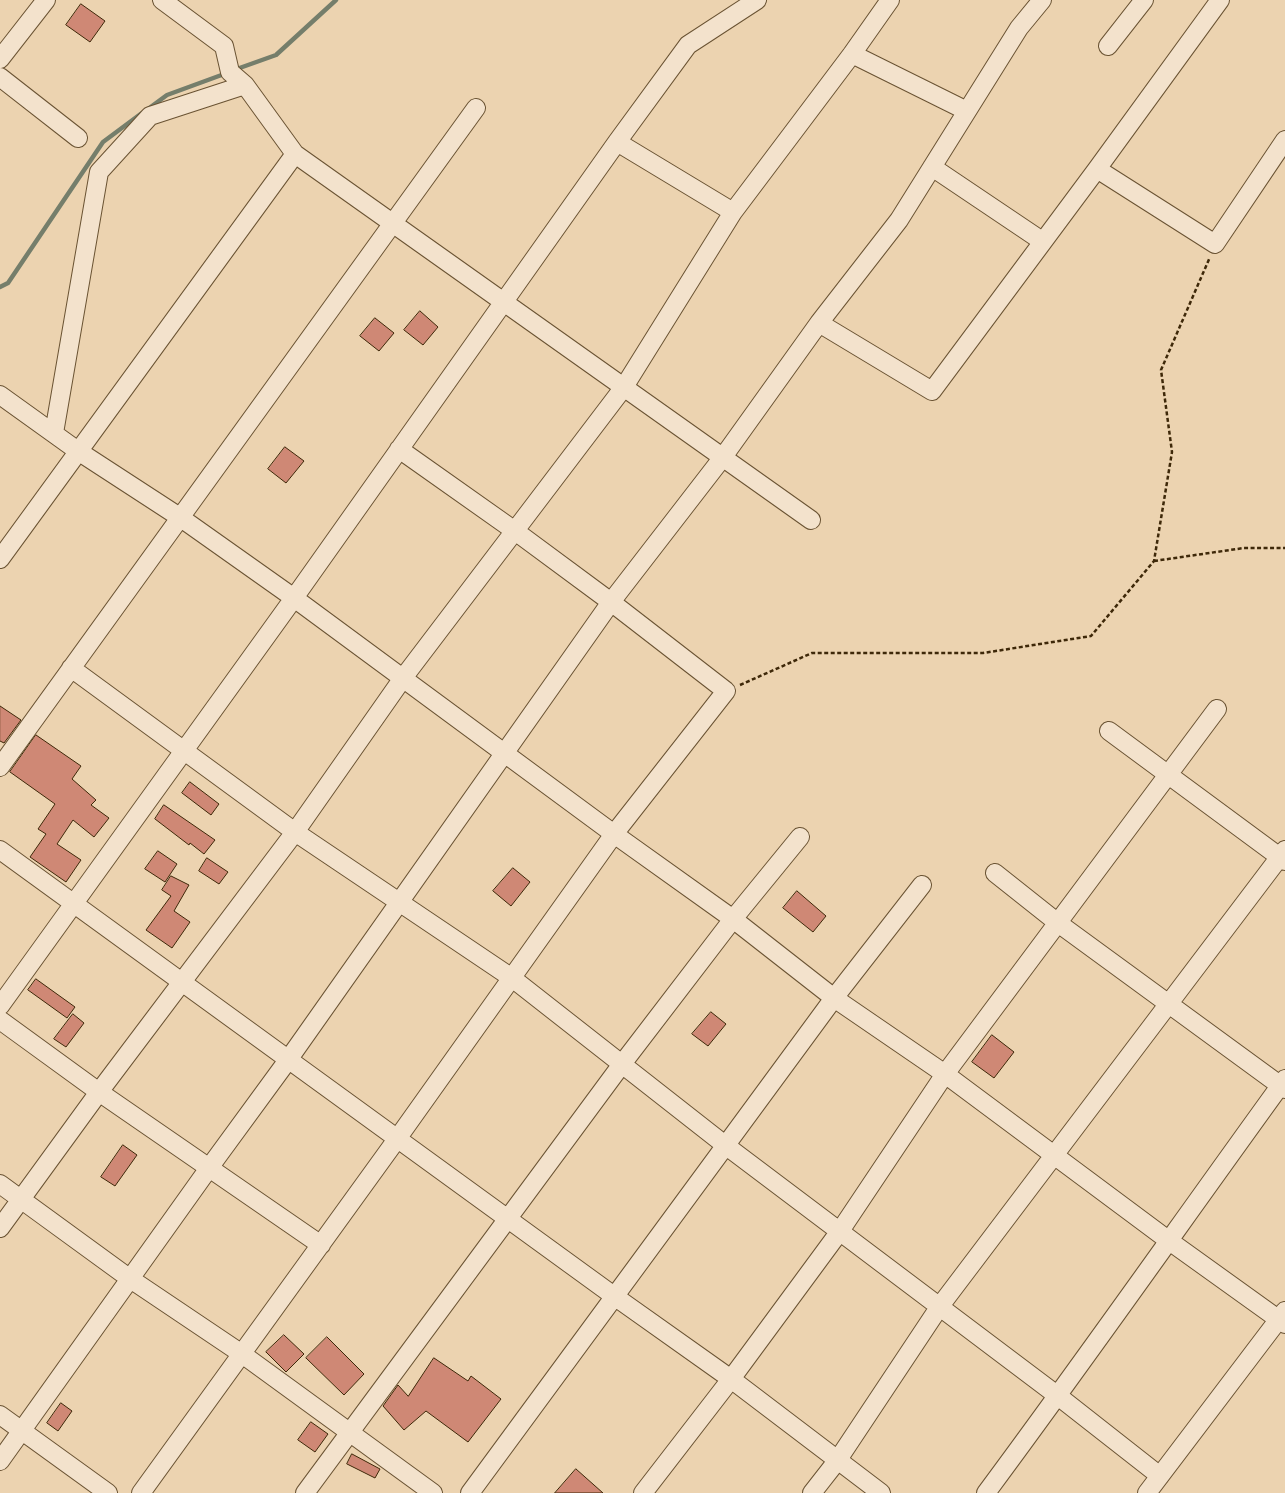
<!DOCTYPE html>
<html>
<head>
<meta charset="utf-8">
<style>
	body { margin:0 }
	canvas { display:block; background:#ecd3b0 }
</style>
</head>
<body>
<canvas width="1285" height="1493"></canvas>
<script>
const ctx = document.querySelector('canvas').getContext('2d');
ctx.lineJoin = 'round';
function stroke(path, color, width, dash) {
  ctx.strokeStyle = color;
  ctx.lineWidth = width;
  ctx.lineCap = dash ? 'butt' : 'round';
  ctx.setLineDash(dash || []);
  ctx.stroke(path);
}
function fill(path, color) {
  ctx.fillStyle = color;
  ctx.fill(path, 'evenodd');
}
stroke(new Path2D(`
	M234 70 276 55 336 0
	M148 109 167 95 227 73
	M0 287 8 283 103 142 142 113`), '#757e6b', 4.5);
const building = new Path2D(`
	M81 4 105 21 90 42 66 25Z
	M420 311 438 327 423 345 404 330Z
	M375 318 394 333 379 351 360 336Z
	M285 447 304 461 286 483 268 469Z
	M0 706 21 720 4 743 0 741Z
	M36 735 81 766 72 779 96 800 91 805 109 818 94 837 73 820 57 844 81 860 66 882 30 857 46 834 38 829 55 804 10 772Z
	M190 782 219 804 211 815 182 793Z
	M164 805 215 840 204 854 190 843 189 845 155 819Z
	M158 851 177 864 165 882 145 869Z
	M207 858 228 872 219 884 199 871Z
	M513 868 530 882 511 906 493 891Z
	M171 876 189 885 174 911 190 922 172 948 146 930 171 896 162 890Z
	M797 891 826 916 813 932 783 908Z
	M36 979 75 1007 67 1018 28 990Z
	M711 1012 726 1024 708 1046 692 1034Z
	M73 1014 84 1023 66 1047 54 1039Z
	M992 1035 1014 1052 994 1078 972 1062Z
	M123 1145 137 1155 115 1186 101 1177Z
	M284 1335 304 1354 286 1372 266 1352Z
	M327 1337 364 1374 344 1395 306 1358Z
	M434 1358 468 1381 471 1376 501 1399 468 1442 426 1411 404 1430 383 1406 398 1385 408 1396Z
	M61 1403 72 1411 58 1431 47 1423Z
	M311 1422 328 1434 315 1452 298 1440Z
	M352 1454 380 1469 375 1478 347 1464Z
	M576 1469 603 1493H555Z`);
fill(building, '#cf8875');
stroke(building, '#3e2809', 1);
const minor = new Path2D(`
	M162 0 224 46 230 72 245 85 295 154 811 520
	M1108 46 1144 0
	M852 54 967 111
	M0 59 46 0
	M0 77 78 138
	M617 142 733 212
	M932 167 1042 241
	M1097 169 1215 244 1285 140
	M819 323 932 391 1097 169 1220 0
	M0 395 78 451 181 518 294 598 614 834 733 919 834 998 945 1074 1168 1240 1285 1324
	M54 433 99 172 150 116 245 85
	M0 559 295 154
	M71 668 295 832 512 978 725 1145 1058 1396 1160 1476
	M1109 731 1285 861
	M0 767 476 108
	M0 850 614 1296 731 1379 881 1493
	M995 873 1058 923 1285 1089
	M0 1006 294 598 617 142 688 45 757 0
	M0 1020 99 1092 321 1245
	M0 1184 129 1278 242 1354 433 1493
	M0 1228 99 1092 295 832 403 678 624 387 733 212 852 54 890 0
	M0 1415 108 1493
	M0 1461 209 1168 288 1060 611 602 723 457 819 323 899 220 1019 28 1042 0
	M141 1493 397 1139 614 834 726 691 611 602 515 531 399 449
	M305 1493 622 1064 733 919 800 837
	M470 1493 834 998 922 885
	M643 1493 731 1379 840 1231 945 1074 1217 709
	M812 1493 837 1461 940 1306 1285 850
	M986 1493C1087 1357 1185 1217 1285 1079
	M1147 1493 1285 1311`);
stroke(minor, '#6a5333', 20);
stroke(new Path2D(`
	M1154 561 1244 548H1285
	M740 685 812 653H983L1091 636 1154 561 1172 452 1161 370 1210 257`), '#3e2809', 2.5, [4, 2.5]);
stroke(minor, '#f3e2cc', 18);
</script>
</body>
</html>
